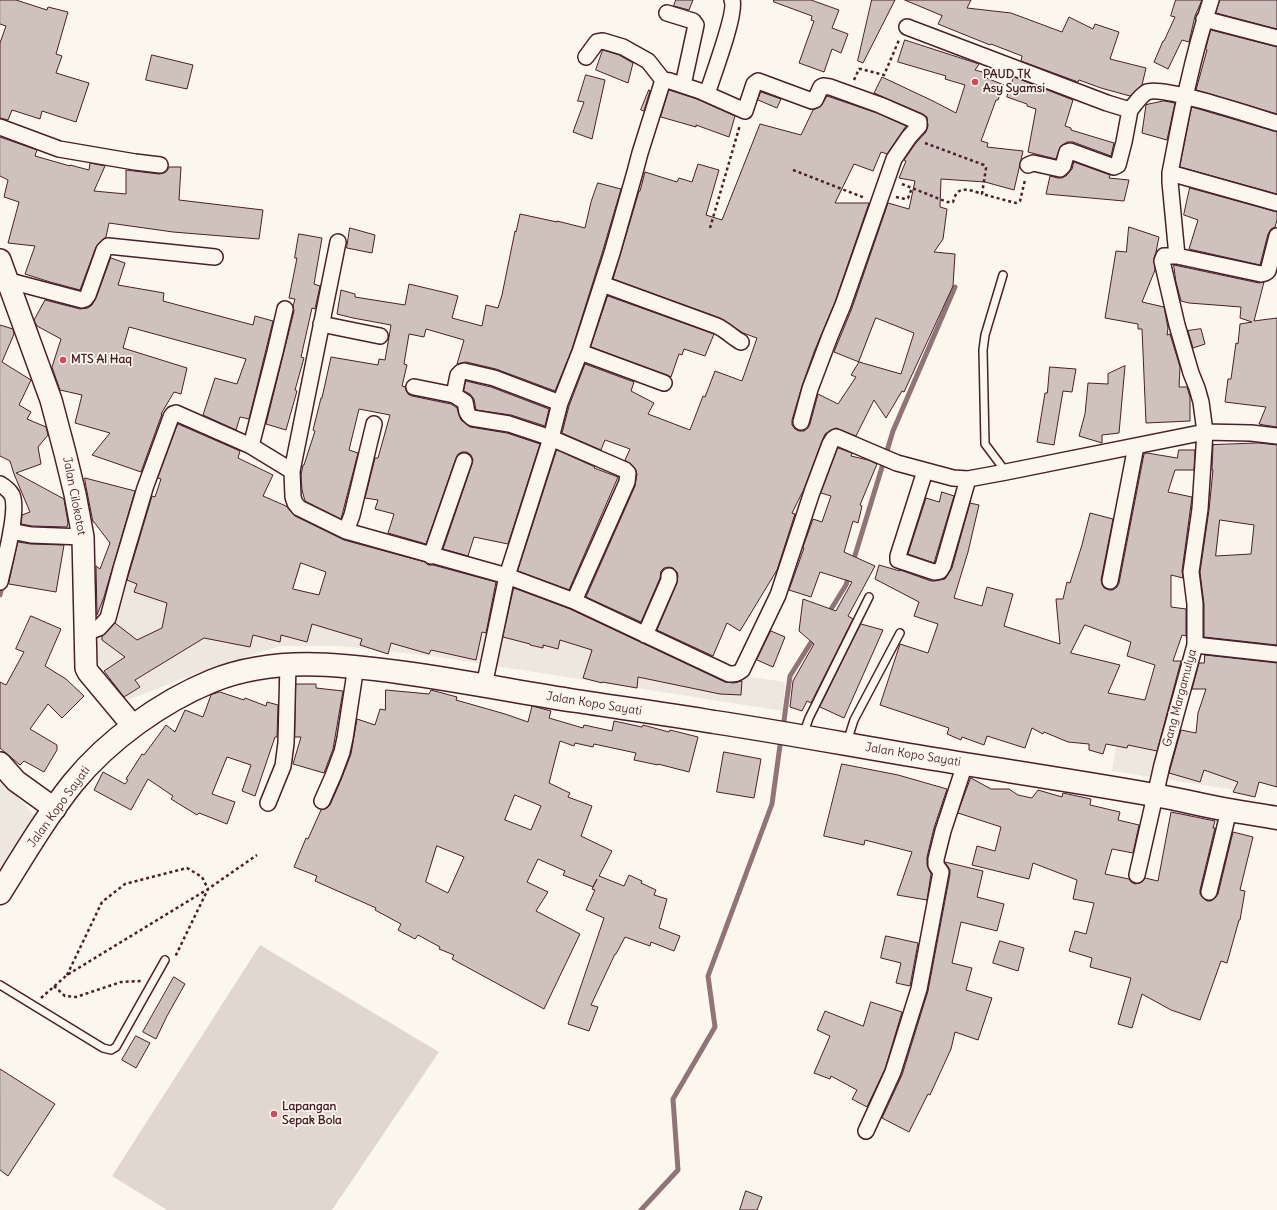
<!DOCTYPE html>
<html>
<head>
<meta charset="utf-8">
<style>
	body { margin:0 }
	canvas { display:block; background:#fbf7ec }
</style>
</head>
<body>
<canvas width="1277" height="1210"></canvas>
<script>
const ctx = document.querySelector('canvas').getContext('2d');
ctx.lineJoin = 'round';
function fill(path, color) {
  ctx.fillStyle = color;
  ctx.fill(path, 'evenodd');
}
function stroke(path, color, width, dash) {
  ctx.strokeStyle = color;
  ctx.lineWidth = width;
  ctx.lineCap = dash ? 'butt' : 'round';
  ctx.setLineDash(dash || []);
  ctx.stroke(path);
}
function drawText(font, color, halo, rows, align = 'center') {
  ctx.font = font + ' Delius,sans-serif';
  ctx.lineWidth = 3.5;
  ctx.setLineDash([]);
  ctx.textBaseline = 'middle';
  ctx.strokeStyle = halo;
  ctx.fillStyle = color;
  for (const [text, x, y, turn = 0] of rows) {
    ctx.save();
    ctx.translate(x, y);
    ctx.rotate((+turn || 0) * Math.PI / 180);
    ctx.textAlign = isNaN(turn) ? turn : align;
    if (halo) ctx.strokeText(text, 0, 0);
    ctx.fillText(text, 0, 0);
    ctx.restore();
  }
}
fill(new Path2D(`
	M97 571 271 619 324 601 440 629 494 637 512 580 710 671 785 682 783 711 439 657 341 646H279L195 674 128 700 96 659Z
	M1124 698 1178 711 1176 737 1254 751 1242 791 1112 771Z
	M0 779 35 816 0 868Z`), '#eee7de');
fill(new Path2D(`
	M260 945 439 1052 332 1210H167L112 1176Z`), '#e2d7d0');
stroke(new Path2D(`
	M853 562 893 431 955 287
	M0 595 3 583
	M828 614 846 585 849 575
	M783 728 790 676 815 636
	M641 1210 678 1170 673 1099 715 1027 708 976 772 804 781 738`), '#907477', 5);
const building = new Path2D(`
	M0 0H16L47 10 48 7 68 12 56 54 62 56 56 73 89 83 76 122 42 111 40 119 12 110 8 120 0 118V43L6 26 0 24Z
	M676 0H693L689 10 674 6Z
	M774 0H811L839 10 832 28 848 34 841 53 832 49 824 72 799 63 814 21 811 20 812 16 774 2Z
	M872 0H895L863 63 858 61Z
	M905 0H971L967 8 1011 13 1062 32 1069 17 1093 29 1095 24 1119 32 1110 59 1146 68 1142 85 1130 96 1101 88 1079 80 1078 82 1021 61 1022 56 991 44 990 45 938 24 942 16Z
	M1176 0H1202L1195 16 1189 42 1182 40 1168 69 1154 62 1163 41H1164L1175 17 1171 16Z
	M1220 0H1277V29L1216 13Z
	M1211 30 1277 47V114L1196 90 1207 50 1206 49Z
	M905 40 979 64 975 70 986 73 984 77 1004 85 998 100H996L981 141 988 143 987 147 1023 151 1014 190 985 182 941 179 940 207 947 209 943 239 934 252 955 254 953 286 904 392 902 391 886 418 874 400 856 436 836 428 831 430 825 434 822 441 804 489 792 513 795 514 777 570 740 631 727 623 713 656 657 630 677 583 678 576 677 572 673 568 669 567 664 568 661 571 660 578 641 622 586 597 635 486 637 474 634 467 625 460 630 449 605 440 601 450 562 433 569 406 585 364 634 382 631 391 654 403 648 414 690 430 703 396 705 397 715 371 742 381 757 338 743 333 720 318 613 279 639 191H640L645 172 677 182 679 178 692 182 698 164 719 170 706 215 722 220 760 124 801 135 813 110 821 106 827 96 877 113 906 126 887 154 881 152 873 171 854 164 835 203H869L835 302 814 352 802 386 792 420V425L795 429 799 431H804L808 428 810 424 818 394 838 404 856 377 851 375 859 362 834 352 852 308 888 203 909 209 915 181 899 178 906 161 904 160 916 143 926 132 928 126 927 117 923 114 874 93 882 77 933 101 956 113 965 85 945 79 946 76 898 62ZM876 318 914 333 901 374 859 362Z
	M603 50 619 55 633 63 628 83 596 70Z
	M152 55 193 65 187 89 146 80Z
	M586 75 605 80 592 139 573 132 584 102 578 101Z
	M1014 77 1073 100 1065 126 1071 128V130L1114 143 1111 156 1073 142H1067L1061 146 1056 159 1028 152 1036 109 1027 106V104L1007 97Z
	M649 90 650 91 644 111 641 110Z
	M669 90 697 99 735 116 729 137 696 125V127L661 117Z
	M761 92 781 99 777 108 758 100Z
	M1164 101 1175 103 1167 140 1142 133 1146 105Z
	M1192 107 1277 132V194L1180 167Z
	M0 137 37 150 35 156 70 166V165L89 170 90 163 105 166 94 191 126 194V170L159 174 164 173 167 171 169 167H181L179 200 263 210 259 239 173 232 109 223 106 237 102 240 96 247 80 290 50 282 25 274 35 246 8 243 19 202 4 197 8 180 0 176Z
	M1074 162 1110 175 1109 178 1129 180 1124 201 1046 194 1050 176 1058 178H1062L1066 176 1072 169Z
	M598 183 621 189 603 250 572 349 555 391 496 369 466 362 457 364 464 340 426 329 424 337 409 334 404 364 407 365 402 386 405 387 406 390 408 394 412 396 451 404 457 408 459 415 461 420 470 427 507 433 540 444 508 544 474 537 468 556 443 549 472 464 473 460 471 455 467 452H462L458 454 456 458 426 544 388 533 394 514 375 509 378 500 365 498 375 458H378L390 415 359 409 349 450 358 453 341 519 305 501 302 490 301 475 303 465H304L315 431 313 430 321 398H322L331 357 378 365 379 359 385 360 389 337 391 325 353 318 337 314 341 290 355 294V297L405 305 409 284 447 293 458 296 452 318 482 326 486 305 498 308 502 295 515 231 516 232 520 214 557 222V221L585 228 591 202Z
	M1190 188 1277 212V220L1275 227 1271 229 1268 234 1260 265 1189 249 1198 220 1184 215Z
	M1129 227 1159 237 1156 252 1154 258 1155 270 1142 302 1164 307 1168 328 1167 335 1170 334 1180 367 1179 387H1187L1190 397V421L1146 423 1142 329H1138V324L1105 318 1116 251 1126 252Z
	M350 228 375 235 372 253 347 248Z
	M299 234 322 238 314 284 320 286 315 309 312 308 301 357 304 358 295 390 297 391 286 430 266 424 294 311 293 306 295 299 289 298 297 258H295Z
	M111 258 125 263 118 285 164 293 163 301 253 325 255 316 273 321 249 419 240 417 236 430 203 415 215 378 237 384 246 359 129 327 123 348 187 368 181 394 174 392 161 414H162L141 472 92 455 110 433 75 423 82 395 60 390 52 367 61 339 37 326 34 320 45 300 80 309 88 308 92 305 96 298Z
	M1174 265 1259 283 1264 282 1254 321 1277 318V427L1264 425 1259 424 1266 407 1225 402 1228 379H1231L1236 343 1238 344 1240 324 1252 322 1240 318 1241 307 1189 303 1181 301 1176 282Z
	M608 296 714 334 705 356 684 349 682 355 679 354 671 377 667 375 591 347Z
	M0 325 13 329 14 334 2 362 31 380 19 405 31 412 27 419 46 427 48 435 38 447 41 464 16 473 64 499 68 523 67 527 32 526 21 524 22 515 30 512 14 474 10 461 0 456Z
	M1201 329 1205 344 1193 348 1188 331Z
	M1125 366 1119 433 1102 435V443L1079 436 1085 414 1088 383 1108 384V374Z
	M1050 367 1076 369 1072 392 1063 391 1054 445 1037 442 1045 393H1047Z
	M466 381 491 387 549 409 545 426 511 415 476 410 474 399 470 394 464 391Z
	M178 424 240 451 238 458 273 475 263 496 286 506 295 516 344 540 425 562 428 565H433L496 582 486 633 482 632 476 660 431 650 429 654 391 643 388 654 360 645 362 639 312 624 307 642 281 635 280 642 253 635 250 647 204 638 135 680 140 687 124 697 104 671 125 657 102 640V636L115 623 137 640 162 628 167 603 134 592 137 584 127 580 152 496 155 497 161 479 158 478ZM301 563 326 572 319 595 293 589Z
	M1259 443 1277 445V645L1204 637V604L1200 572 1209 510 1213 470H1212L1213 445ZM1220 520 1254 525 1251 554 1216 556Z
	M838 448 852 453 851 456 868 460 877 464 860 505 862 506 858 523 853 521 844 552 875 566 848 616 853 619 811 703 807 701 802 711 790 707 793 681 814 644 799 631 803 599 836 611 852 582 820 572 811 597 789 590 804 548 803 547 813 519 822 522 831 496 821 493Z
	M557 450 595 467 594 468 618 477 569 590 518 571Z
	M1179 450H1195L1194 470H1175L1168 492 1192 497 1182 571 1183 578 1171 575V607L1186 609V636L1182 635 1173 661H1181L1157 751 1128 745 1127 748 1106 744 1103 754 1089 750V744L1068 742 1044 732 1043 734 1032 728 1025 748 987 736 984 745 962 737 961 740 947 734 949 728 880 705 900 644 928 653 938 624 914 616 919 602 875 579 879 565 900 571V570L931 581H935L945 579 952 568 970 503 979 505 968 552 954 598 982 606 987 587 1013 594 1004 626 1060 644 1056 599H1063L1067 582 1070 583 1082 545 1090 513 1113 519 1101 580 1102 584 1104 588 1109 590H1113L1117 587 1119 583 1144 454 1147 453 1177 458ZM1085 625 1131 642 1127 656 1155 665 1145 700 1108 693 1120 665 1071 653Z
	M85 478 135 491 104 597 97 615 96 566 100 569 110 543 94 522H93L86 487Z
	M942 492 954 496 934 563 908 554 926 498 939 502Z
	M18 542 31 544 64 545 56 592 9 584Z
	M514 588 570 609 725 682 734 683 742 681 741 695 720 694 638 677 637 688 602 682V683L583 678 592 650 560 640 558 649 543 645V648L530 645V644L503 637Z
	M31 616 61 629 45 666 66 679 84 696 62 718 48 704 30 729 57 745V750L44 772 24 761 20 765 0 748V682L6 685 24 652 16 649Z
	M861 624 883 630 844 718 820 707Z
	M771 631 785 637 773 667 757 660Z
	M1205 655 1277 663V787L1259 782 1255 797 1233 792 1238 782 1204 770 1200 782 1169 773 1181 730 1196 733 1198 713 1206 689H1192L1199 663H1204Z
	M296 684H316V688L343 691 333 749 324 773 293 764 301 737H295Z
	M386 690 429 694 431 690 457 697 456 700 505 714 528 722 532 706 551 711 549 718 583 728 584 725 612 731 614 721 642 727 643 725 669 732 670 730 698 737 689 772 658 764V765L634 760 636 753 594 744 593 747 575 743 574 746 560 741 549 783 570 793 568 797 592 806 581 836 612 851 599 876 624 886 629 875 642 881 641 883 656 890 654 895 667 899 659 928 680 936 674 951 651 942 650 946 625 937 616 954H615L591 1005 598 1007 589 1031 568 1024 604 918 586 910 595 890 592 889 597 879 593 887 563 875 565 871 538 859 527 882 548 892 536 911 580 934 544 1009 452 959 454 955 439 949 440 947 418 935 415 939 398 930 401 924 375 910 376 908 315 881 317 876 294 867 306 838 308 839 321 810 327 808 330 805 341 780 351 754 357 719 375 725 380 709 385 710ZM515 795 541 806 531 830 505 820ZM437 846 464 857 448 893 426 882Z
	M220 692 244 700 245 698 266 706 267 702 278 705 277 737H275L255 796 242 791 251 765 227 757 212 794 235 802 227 824 199 813 197 815 171 799 173 796 148 779 131 810 94 790 103 772 125 784 128 780 126 779 142 754 144 755 166 725 175 732 185 710 203 717 211 695Z
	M724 752 761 759 754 798 717 792Z
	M842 764 898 775 947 789 934 828 927 857V865L931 874 927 900 897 895 912 852 865 840 864 845 824 836Z
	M971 778 991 789H1009L1018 795 1032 798 1038 790 1062 797 1063 793 1091 799 1090 805 1120 812 1118 820 1139 825 1133 853 1112 849 1105 874 1129 879 1131 882 1135 884 1140 883 1143 881 1145 878 1158 881 1171 812 1215 821 1213 828H1215L1200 890V894L1203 898 1207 901H1211L1215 898 1218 894 1233 832 1253 837 1240 890 1245 891 1240 920H1239L1227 963 1221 961 1200 1020 1171 1010 1142 994 1132 1028 1118 1024 1131 978 1090 967 1092 958 1069 951 1075 931 1086 934 1094 903 1073 899 1077 880 1033 863 1029 879 972 865 977 846 995 851 1001 827 958 813Z
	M945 862 983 871 977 897 1004 904 997 931 961 922 952 963 972 968 966 990 992 998 978 1040 955 1032 951 1049 930 1095 928 1094 909 1132 882 1118 902 1075 928 991 950 874V870Z
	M886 936 918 943 910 986 896 983 901 963 881 958Z
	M1000 941 1024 948 1018 971 993 963Z
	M174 977 185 984 167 1016 156 1039 143 1032Z
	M871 1002 902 1012 885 1069 867 1107 852 1099 857 1090 831 1076 830 1079 814 1073 830 1036 817 1030 825 1011 863 1026Z
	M136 1036 150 1043 136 1068 122 1060Z
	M0 1069 55 1104 8 1176 0 1170Z
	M746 1191 762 1197 757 1210H740Z`);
fill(building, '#cfc2bc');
stroke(building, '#4a1f2b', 1);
const lane = new Path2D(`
	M1003 275 985 335 983 350 985 444 1006 472
	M803 735 809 718 869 597
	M847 742 854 720 900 633
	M0 985 103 1048 111 1050 116 1047 165 960`);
const street = new Path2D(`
	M667 13 693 21 696 25 683 85
	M1204 19 1277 38
	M907 27 1107 103 1130 110C1135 104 1141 95 1147 92 1162 85 1256 117 1277 123
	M586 57 597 42 603 41 623 47 648 61 663 80
	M707 94C712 78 737 12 732 0
	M0 127 59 149 135 162 160 165
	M1028 165 1033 163 1060 169 1063 166 1067 152 1070 151 1114 167 1118 165 1124 142 1130 110
	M1170 173 1277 203
	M1177 256 1170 182V173C1181 115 1192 57 1211 0
	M6 280 82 300 85 299 88 295 104 250 108 246 215 257
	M602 284 717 326C726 330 733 338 741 342
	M321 324 380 336
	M580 352 664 383
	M414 387 454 395 465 402C467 409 465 413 472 418L509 424 551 438 625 470 628 473 627 482 574 601
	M454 395 458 375 461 372 464 371 494 378 560 403
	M251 446 275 352 285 309
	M292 471 338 242
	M925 471 898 556V560L934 572 940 571 943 566 968 479
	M0 484C5 487 9 490 12 495 19 511 4 563 0 582
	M11 531 31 535 83 537
	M346 531 352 515 374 424
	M431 556 464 461
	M1110 581 1136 446
	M85 633 99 628 108 618 121 569 145 488 171 417 173 414 176 413 251 446 292 471 293 497 295 503 299 508 346 531 507 576 574 601 729 674C735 674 737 674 742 670L778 595 812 492 830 444 833 439 836 437 897 463 953 478 968 479 1006 472 1205 432 1251 433 1277 436
	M645 635 669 580V576
	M1195 645 1277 654
	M484 686 507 576 551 438 560 403 580 352 612 253 635 172 640 153 663 80 670 81 700 91 745 111 754 84 758 81 812 101 815 100 821 87 823 86 830 87 880 105 919 122V126L909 137 894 159 843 305 830 336 810 389 801 422
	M322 801 333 776 342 752 345 738 356 666
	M268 803 283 766 286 743 288 664
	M1137 875 1162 765 1195 645V604L1191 572 1200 509 1205 432 1201 402 1197 388 1191 373 1177 325 1162 261 1164 256H1177L1261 274 1265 273 1268 271 1277 236
	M1209 892 1229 810
	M866 1131 893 1072 919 989 941 872 936 865V859L943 831 965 764`);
const secondary = new Path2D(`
	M0 260 51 400 65 453 75 494 83 537 86 668 88 672 133 726
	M0 763 16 781 55 809`);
const primary = new Path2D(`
	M0 893C23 856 46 817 73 783 108 740 161 702 212 681 274 656 340 664 405 673 462 681 519 692 576 701 622 708 668 714 714 722 787 733 861 747 934 759 1007 771 1081 782 1154 795 1179 799 1204 806 1229 810 1245 813 1261 815 1277 818`);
stroke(lane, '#4a1f2b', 10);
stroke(street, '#4a1f2b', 18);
stroke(secondary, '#4a1f2b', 24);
stroke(primary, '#4a1f2b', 25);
stroke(new Path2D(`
	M854 80 859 69H861L884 75 899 40
	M925 143 984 165 986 168 982 194 1016 203 1020 201 1025 180
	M793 170 865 198
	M902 184 947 202H953C954 199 955 195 957 193 963 186 976 192 982 194
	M896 197 905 199 908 198 912 188
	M710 228 740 125
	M67 975 102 902 125 884 187 868 202 877 208 889 175 957
	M54 986 65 996 76 997 121 982 141 981
	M41 998 67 975 208 889 257 855`), '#4a1f2b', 2.5, [3, 3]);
stroke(lane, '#fbf7ec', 7);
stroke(street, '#fbf7ec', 15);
stroke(secondary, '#fbf7ec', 21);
stroke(primary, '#fbf7ec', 22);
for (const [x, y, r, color] of [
	[975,82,4,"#d1495b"],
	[63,360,4,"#d1495b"],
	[274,1114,4,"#d1495b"]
]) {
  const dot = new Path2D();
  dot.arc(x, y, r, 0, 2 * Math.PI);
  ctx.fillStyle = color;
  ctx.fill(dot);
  stroke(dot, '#fbf7ec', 1.5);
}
drawText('bold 12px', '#4a1f2b', '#fbf7ec', [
	["PAUD TK",983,75],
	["Asy Syamsi",983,89],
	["MTS Al Haq",71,360],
	["Lapangan",282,1107],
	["Sepak Bola",282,1121]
], 'left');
drawText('12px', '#4a1f2b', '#fbf7ec', [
	["Jalan Cilokotot",74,496,79],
	["Gang Margamulya",1180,698,-75],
	["Jalan Kopo Sayati",594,704,9],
	["Jalan Kopo Sayati",913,755,9],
	["Jalan Kopo Sayati",59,807,-54]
]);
</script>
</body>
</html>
